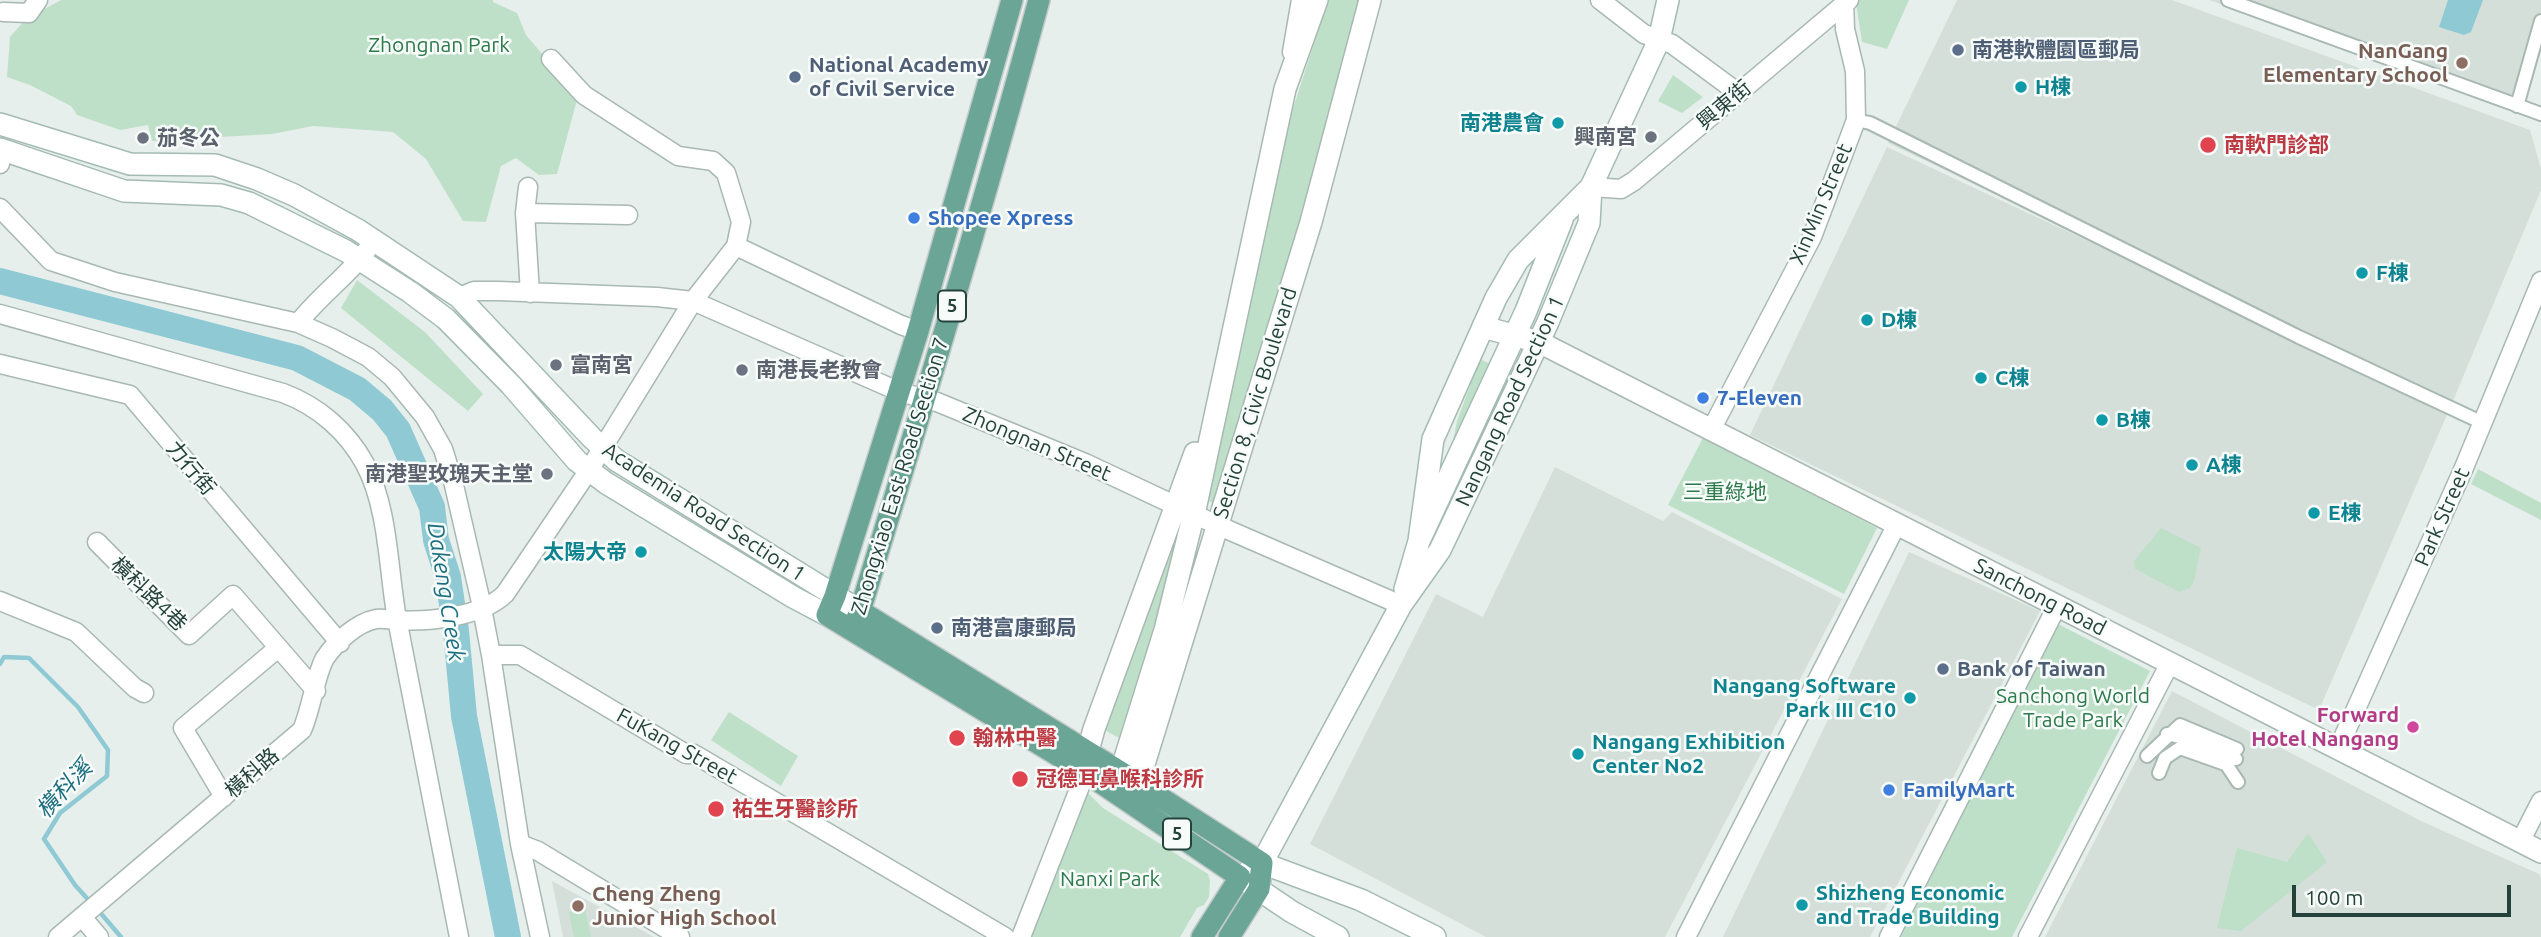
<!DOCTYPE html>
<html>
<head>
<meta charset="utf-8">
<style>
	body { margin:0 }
	#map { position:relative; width:2541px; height:937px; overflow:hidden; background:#e6efeb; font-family:Ubuntu,sans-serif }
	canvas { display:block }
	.scale { position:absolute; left:2292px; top:885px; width:219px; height:32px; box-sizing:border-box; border:4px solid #24423a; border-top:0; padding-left:9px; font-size:21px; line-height:24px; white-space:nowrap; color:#24423a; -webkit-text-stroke:5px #f7fbf9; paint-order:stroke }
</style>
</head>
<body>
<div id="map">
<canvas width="2541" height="937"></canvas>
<div class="scale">100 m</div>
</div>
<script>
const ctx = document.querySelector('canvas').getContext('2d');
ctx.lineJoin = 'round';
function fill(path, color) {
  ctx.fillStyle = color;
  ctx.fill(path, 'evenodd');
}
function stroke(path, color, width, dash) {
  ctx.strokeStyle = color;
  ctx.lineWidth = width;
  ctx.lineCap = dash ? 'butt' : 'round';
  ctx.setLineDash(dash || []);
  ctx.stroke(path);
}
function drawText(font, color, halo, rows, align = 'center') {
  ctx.font = font + ' Ubuntu,"Noto Sans TC",sans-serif';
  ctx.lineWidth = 5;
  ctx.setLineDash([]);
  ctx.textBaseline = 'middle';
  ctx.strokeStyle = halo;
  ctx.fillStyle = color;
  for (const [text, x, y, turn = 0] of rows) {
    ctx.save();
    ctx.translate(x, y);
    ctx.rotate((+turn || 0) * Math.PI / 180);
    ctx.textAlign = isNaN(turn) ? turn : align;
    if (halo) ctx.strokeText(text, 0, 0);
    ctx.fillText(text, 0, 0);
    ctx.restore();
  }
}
fill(new Path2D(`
	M1957 0H2172L2530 130 2541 169V190L2450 408 1888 143Z
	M2209 0H2541V21L2517 106Z
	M1887 147 2449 410 2319 710 1750 435Z
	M1555 467 1663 521 1672 512 1842 599 1665 937H1486L1310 844 1436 594 1483 617Z
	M1909 552 2040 611 1870 937H1723Z
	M2172 691 2421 821 2539 874 2541 879V937H2045Z
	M552 881 645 932 654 937H563Z`), '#d4dfda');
fill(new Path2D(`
	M61 0H493V2L517 13 526 35 578 96 557 174 539 175 516 158 501 166 486 222 463 221 426 159 393 132 313 126 272 134 152 141 148 125 120 130 77 115 71 106 30 85 7 77 10 37 26 19Z
	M1328 0H1360L1299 237 1215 502H1210L1205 498 1287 127Z
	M1860 0H1909L1887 49 1862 42 1856 3Z
	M1673 75 1703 97 1682 113 1658 101Z
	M357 280 425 332 483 394 468 411 341 308Z
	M1480 359 1490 364 1453 441 1457 421Z
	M1703 438 1877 528 1844 594 1668 505Z
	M2478 469 2541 503V520L2471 484Z
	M2161 528 2201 548 2194 581 2190 588 2179 592 2135 569 2134 561Z
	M1170 533 1180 537 1158 627 1121 739 1099 727Z
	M2058 624 2150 671 2012 937H1901Z
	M729 712 798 756 781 786 711 740Z
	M1087 792 1103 808 1208 874 1210 881 1209 897 1204 905 1197 908 1180 937H1027Z
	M2308 833 2327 862 2241 931 2217 928 2237 848 2287 862Z
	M585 909 591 937H574L569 912Z`), '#bfe0c8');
fill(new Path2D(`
	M2448 0H2483L2471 32 2464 35 2439 27Z`), '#8ec9d4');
stroke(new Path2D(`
	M0 664 4 657 29 658 78 707 108 750 107 776 60 813 44 839 75 885 92 904
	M98 910 121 937`), '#8ec9d4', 4.5);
stroke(new Path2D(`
	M0 281 297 358 357 389 382 410 398 430 432 507 436 540 448 577 456 631 464 716 508 937`), '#8ec9d4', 26);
const pedestrian = new Path2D(`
	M2228 0 2541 114
	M2517 106 2541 21
	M1856 120 1870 123 2299 337 2483 423
	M2167 734 2192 740 2236 759
	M2147 756 2180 725 2237 749
	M2224 761 2238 782
	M2159 773 2165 758 2180 748 2228 765`);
const minor = new Path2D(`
	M1600 0 1644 34 1672 44 1737 92
	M3 12 29 13 38 0
	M1292 52 1301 0
	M0 163V164
	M528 187 525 213 628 215
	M1591 187 1621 189 1634 181 1849 0
	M0 208 51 261 115 282 298 323 332 338 368 357 392 377 425 417 443 449 453 481 480 598 491 655 520 844 540 937
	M525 213 530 293
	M736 246 901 325 918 331
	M459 297 474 291H498L657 297 693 301 900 392 937 402 1085 463 1217 525 1401 605
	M0 314 283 393C318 406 347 431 365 464 389 509 388 570 397 619 417 725 438 831 459 937
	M298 323C322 293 353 272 374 240
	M0 364 130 395 340 643
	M1711 430 1812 237 1856 120 1855 71 1845 29 1844 0
	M97 542 189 635 233 595 316 691
	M0 601 76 632 135 688 144 693
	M491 655H520L686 754H694L1005 937
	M2338 749 2463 470 2541 281
	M224 797 183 728 278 648
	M2520 842 2541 801
	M520 844 538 851 680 937
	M82 917 99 937
	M58 937 302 730C311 710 316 673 325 658 336 642 356 623 376 619 383 618 390 620 397 620 429 622 481 617 505 594L589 470 693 301 736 246 741 222 726 173 713 161 678 156 584 95 551 59
	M1021 937 1081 784 1082 770
	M1686 937 1897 524
	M1889 937 2057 606
	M2028 937 2170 663`);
const tertiary = new Path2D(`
	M1483 327 1539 342 2541 852
	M1083 769 1094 729 1195 453
	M1116 787 1165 630 1196 505 1285 89 1317 0
	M1133 800 1311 222 1370 0`);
const secondary = new Path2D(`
	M0 124 130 164 215 165 257 179 294 195 358 230 459 297 592 438 616 460 860 611
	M0 149 124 191 221 195 249 203 346 251 410 292 446 319 511 385 577 461 606 483 793 597 827 615
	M1419 541 1433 439 1496 298 1518 260 1591 187 1659 40 1668 0
	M1405 589 1419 541 1526 311 1562 220
	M1262 863 1361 900 1435 937
	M1338 937 1292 912 1240 877 1262 863 1401 605 1440 550 1548 322 1589 223 1591 187`);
const primary = new Path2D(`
	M1012 0 918 331 835 596 827 615 1082 770 1240 877 1202 937
	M860 611 1122 773 1262 863 1259 889 1229 937
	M852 630 860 611C922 408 984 205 1039 0`);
stroke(pedestrian, '#a8b8b2', 16);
stroke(minor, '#a8b8b2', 21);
stroke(tertiary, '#a8b8b2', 24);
stroke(secondary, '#a4bbb3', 24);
stroke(primary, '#c2cac8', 24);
stroke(pedestrian, '#fff', 12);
stroke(minor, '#fff', 18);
stroke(tertiary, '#fff', 21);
stroke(secondary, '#fff', 21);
stroke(primary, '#6aa596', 21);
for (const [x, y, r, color] of [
	[1958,50,7,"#5c6f8a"],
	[2462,63,7,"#8d6e63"],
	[795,77,7,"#5c6f8a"],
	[2021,87,7,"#0f9aa8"],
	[1558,123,7,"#0f9aa8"],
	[1651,137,7,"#6b7280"],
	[143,138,7,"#6b7280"],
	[2208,145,9,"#e0444e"],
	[914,218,7,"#3f7fe0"],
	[2362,273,7,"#0f9aa8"],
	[1867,320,7,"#0f9aa8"],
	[556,365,7,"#6b7280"],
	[742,370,7,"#6b7280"],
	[1981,378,7,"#0f9aa8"],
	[1703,398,7,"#3f7fe0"],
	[2102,420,7,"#0f9aa8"],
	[2192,465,7,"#0f9aa8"],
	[547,474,7,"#6b7280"],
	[2314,513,7,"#0f9aa8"],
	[641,552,7,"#0f9aa8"],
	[937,628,7,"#5c6f8a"],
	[1943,669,7,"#5c6f8a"],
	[1910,698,7,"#0f9aa8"],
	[2413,727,7,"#d1479c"],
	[957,738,9,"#e0444e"],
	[1578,754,7,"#0f9aa8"],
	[1020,779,9,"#e0444e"],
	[1889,790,7,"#3f7fe0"],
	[716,809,9,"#e0444e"],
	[1802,905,7,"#0f9aa8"],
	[578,906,7,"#8d6e63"]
]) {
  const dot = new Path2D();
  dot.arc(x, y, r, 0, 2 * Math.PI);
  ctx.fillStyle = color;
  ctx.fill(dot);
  stroke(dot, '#f7fbf9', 2.5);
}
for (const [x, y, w] of [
	[952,306,28],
	[1177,834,28]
]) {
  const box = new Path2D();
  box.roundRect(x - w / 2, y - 15.5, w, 31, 5);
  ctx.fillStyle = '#f7fbf9';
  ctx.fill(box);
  stroke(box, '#24423a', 2);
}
drawText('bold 19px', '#24423a', null, [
	["5",952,306],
	["5",1177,834]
]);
drawText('21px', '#2d7a4b', '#f7fbf9', [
	["Zhongnan Park",439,45],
	["三重綠地",1725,492],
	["Sanchong World",2073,696],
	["Trade Park",2073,720],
	["Nanxi Park",1110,879]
]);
drawText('bold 21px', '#4e5e75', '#f7fbf9', [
	["南港軟體園區郵局",1972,50],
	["National Academy",809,65],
	["of Civil Service",809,89],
	["南港富康郵局",951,628],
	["Bank of Taiwan",1957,669]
], 'left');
drawText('bold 21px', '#785e54', '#f7fbf9', [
	["NanGang",2448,51],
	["Elementary School",2448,75],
	["Cheng Zheng",592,894,"left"],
	["Junior High School",592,918,"left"]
], 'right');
drawText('bold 21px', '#0d838f', '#f7fbf9', [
	["H棟",2035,87],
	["南港農會",1544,123,"right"],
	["F棟",2376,273],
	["D棟",1881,320],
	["C棟",1995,378],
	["B棟",2116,420],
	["A棟",2206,465],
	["E棟",2328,513],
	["太陽大帝",627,552,"right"],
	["Nangang Software",1896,686,"right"],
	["Park III C10",1896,710,"right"],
	["Nangang Exhibition",1592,742],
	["Center No2",1592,766],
	["Shizheng Economic",1816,893],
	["and Trade Building",1816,917]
], 'left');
drawText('21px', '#24423a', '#f7fbf9', [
	["興東街",1724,105,-40],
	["XinMin Street",1821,204,-67],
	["Nangang Road Section 1",1510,401,-65],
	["Section 8, Civic Boulevard",1255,403,-73],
	["Zhongnan Street",1037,444,23],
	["力行街",191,468,50],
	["Zhongxiao East Road Section 7",900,476,-73],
	["Academia Road Section 1",704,512,33],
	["Park Street",2442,517,-66],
	["橫科路4巷",149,594,44],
	["Sanchong Road",2040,597,27],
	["FuKang Street",677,746,29],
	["橫科路",252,773,-41]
]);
drawText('bold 21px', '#5b616d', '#f7fbf9', [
	["興南宮",1637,137,"right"],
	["茄冬公",157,138],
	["富南宮",570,365],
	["南港長老教會",756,370],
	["南港聖玫瑰天主堂",533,474,"right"]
], 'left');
drawText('bold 21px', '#be3a42', '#f7fbf9', [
	["南軟門診部",2224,145],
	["翰林中醫",973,738],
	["冠德耳鼻喉科診所",1036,779],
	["祐生牙醫診所",732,809]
], 'left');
drawText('bold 21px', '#366cbe', '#f7fbf9', [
	["Shopee Xpress",928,218],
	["7-Eleven",1717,398],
	["FamilyMart",1903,790]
], 'left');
drawText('bold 21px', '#b23c85', '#f7fbf9', [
	["Forward",2399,715],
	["Hotel Nangang",2399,739]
], 'right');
drawText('italic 23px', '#1c6f80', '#f7fbf9', [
	["Dakeng Creek",446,592,81],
	["橫科溪",64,789,-47]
]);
</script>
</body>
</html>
